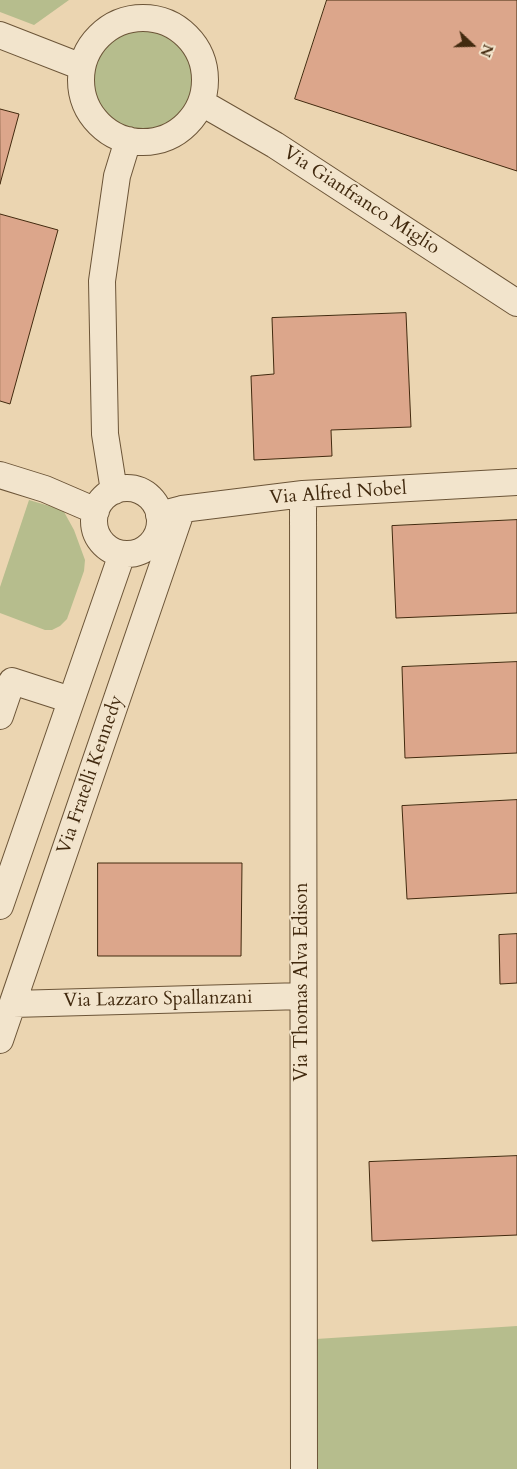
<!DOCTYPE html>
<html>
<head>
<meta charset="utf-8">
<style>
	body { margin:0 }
	#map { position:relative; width:517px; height:1469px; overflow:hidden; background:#ebd5b1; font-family:Cardo,serif }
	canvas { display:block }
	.north { position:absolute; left:447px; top:20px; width:50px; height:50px; -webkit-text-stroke:4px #f2e4cc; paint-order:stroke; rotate:111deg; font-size:14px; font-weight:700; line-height:20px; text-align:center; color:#422a0f }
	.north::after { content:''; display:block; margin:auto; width:18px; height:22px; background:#422a0f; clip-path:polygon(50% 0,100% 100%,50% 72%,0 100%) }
</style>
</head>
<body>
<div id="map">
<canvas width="517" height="1469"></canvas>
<div class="north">N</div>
</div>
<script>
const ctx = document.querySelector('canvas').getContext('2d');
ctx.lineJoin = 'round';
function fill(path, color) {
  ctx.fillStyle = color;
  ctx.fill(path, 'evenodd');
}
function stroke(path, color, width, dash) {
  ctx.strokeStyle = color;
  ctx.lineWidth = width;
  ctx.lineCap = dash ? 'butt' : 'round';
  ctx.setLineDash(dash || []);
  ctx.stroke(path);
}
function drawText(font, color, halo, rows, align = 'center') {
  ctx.font = font + ' Cardo,serif';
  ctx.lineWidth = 4;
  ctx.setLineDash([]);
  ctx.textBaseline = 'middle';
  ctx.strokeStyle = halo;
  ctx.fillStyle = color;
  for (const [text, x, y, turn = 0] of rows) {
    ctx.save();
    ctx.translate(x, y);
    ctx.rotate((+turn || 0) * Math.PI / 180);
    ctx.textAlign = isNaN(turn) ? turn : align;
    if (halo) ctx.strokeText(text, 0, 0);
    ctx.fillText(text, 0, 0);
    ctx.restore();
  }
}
fill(new Path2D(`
	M0 0H69L34 25 0 12Z
	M90 81a54 54 0 1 1 108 0a54 54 0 1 1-108 0Z
	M29 500 63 510 74 530 85 560 84 571 67 619 60 626 52 630H45L0 613V587Z
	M517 1326V1469H318L316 1339Z`), '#b6bd8d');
const building = new Path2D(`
	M327 0H517V171L295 99Z
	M0 109 19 114 0 184Z
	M0 214 58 230 10 404 0 401Z
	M406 313 411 427 331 430 332 456 254 460 251 376 274 374 272 318Z
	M517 520V613L396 618 392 526Z
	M517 662V753L405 758 402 667Z
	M517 800V893L407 899 402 806Z
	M98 863H242L241 956H98Z
	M517 934V983L500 984 499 935Z
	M517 1156V1235L372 1241 369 1162Z`);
fill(building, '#dca68b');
stroke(building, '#422a0f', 1);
const minor = new Path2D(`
	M81 80a62 62 0 1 1 124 0a62 62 0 1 1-124 0Z
	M0 35 82 67
	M202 103 275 145 517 303
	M0 475 45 489 96 511
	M94 521a33 33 0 1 1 66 0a33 33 0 1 1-66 0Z
	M114 491 105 434 102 281 117 176 128 140
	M303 494 304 1469
	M159 515 182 509 303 494 517 482
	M0 716 12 681 71 700
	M0 906 122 554
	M13 1004 303 996
	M0 1040 182 509`);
stroke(minor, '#6c5538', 28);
stroke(minor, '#f2e4cc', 26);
drawText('19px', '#422a0f', '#f2e4cc', [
	["Via Gianfranco Miglio",361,201,33],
	["Via Alfred Nobel",338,494,-4],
	["Via Fratelli Kennedy",91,775,-71],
	["Via Thomas Alva Edison",303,982,-90],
	["Via Lazzaro Spallanzani",158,1000,-1]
]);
</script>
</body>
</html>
